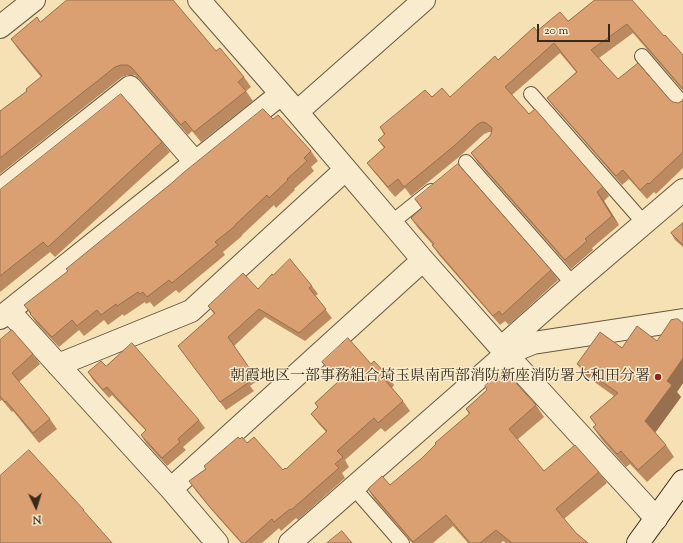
<!DOCTYPE html>
<html>
<head>
<meta charset="utf-8">
<style>
	body { margin:0 }
	#map { position:relative; width:683px; height:543px; overflow:hidden; background:#f6e1b4; font-family:"Sorts Mill Goudy",serif }
	canvas { display:block }
	.north { position:absolute; left:16px; top:487px; width:40px; height:40px; -webkit-text-stroke:3px #f9ecce; paint-order:stroke; rotate:176deg; font-size:11px; font-weight:700; line-height:16px; text-align:center; color:#362a1c }
	.north::after { content:''; display:block; margin:auto; width:14px; height:18px; background:#362a1c; clip-path:polygon(50% 0,100% 100%,50% 72%,0 100%) }
	.scale { position:absolute; left:537px; top:24px; width:73px; height:18px; box-sizing:border-box; border:2px solid #362a1c; border-top:0; padding-left:5px; font-size:12px; line-height:14px; white-space:nowrap; color:#362a1c; -webkit-text-stroke:3px #f9ecce; paint-order:stroke }
</style>
</head>
<body>
<div id="map">
<canvas width="683" height="543"></canvas>
<div class="north">N</div>
<div class="scale">20 m</div>
</div>
<script>
const ctx = document.querySelector('canvas').getContext('2d');
ctx.lineJoin = 'round';
function stroke(path, color, width, dash) {
  ctx.strokeStyle = color;
  ctx.lineWidth = width;
  ctx.lineCap = dash ? 'butt' : 'round';
  ctx.setLineDash(dash || []);
  ctx.stroke(path);
}
function fill(path, color) {
  ctx.fillStyle = color;
  ctx.fill(path, 'evenodd');
}
function drawText(font, color, halo, rows, align = 'center') {
  ctx.font = font + ' "Sorts Mill Goudy","Noto Serif JP",serif';
  ctx.lineWidth = 3;
  ctx.setLineDash([]);
  ctx.textBaseline = 'middle';
  ctx.strokeStyle = halo;
  ctx.fillStyle = color;
  for (const [text, x, y, turn = 0] of rows) {
    ctx.save();
    ctx.translate(x, y);
    ctx.rotate((+turn || 0) * Math.PI / 180);
    ctx.textAlign = isNaN(turn) ? turn : align;
    if (halo) ctx.strokeText(text, 0, 0);
    ctx.fillText(text, 0, 0);
    ctx.restore();
  }
}
const service = new Path2D(`
	M642 56 683 104
	M531 94 644 223
	M466 162 573 284
	M391 223 431 191
	M353 487 402 543`);
const minor = new Path2D(`
	M199 0 297 112 423 260 501 348 506 354 646 507 656 519
	M0 27 34 0
	M297 112 424 0
	M0 190 130 87 195 162
	M9 311 171 489 217 543
	M0 318 281 94
	M501 348 573 284 683 190
	M58 365 191 311 345 170
	M171 489 423 260
	M290 543 506 354 533 343 683 320`);
const secondary = new Path2D(`
	M638 543 683 481`);
stroke(service, '#665842', 16);
stroke(minor, '#665842', 24);
stroke(secondary, '#362a1c', 24);
stroke(service, '#f9ecce', 14);
stroke(minor, '#f9ecce', 22);
stroke(secondary, '#f9ecce', 22);
fill(new Path2D(`
	M595 0 664 36 683 55V91L633 33 599 58 618 79 670 100 673 102 678 103 682 101 683 99V168L656 194 654 192 647 199 629 179 622 185 554 107 547 98 576 72 560 53 512 95 529 114 603 187 609 196 604 201 619 225 592 248 593 250 571 269 478 163 471 153 489 137 491 134V132H489L484 134 460 156 411 196 405 188 395 197 374 172 367 163 384 148 378 140 384 135 380 127 432 97H450L498 60 537 31 568 21Z
	M40 22 216 51 244 77 251 87 246 91 253 101 201 142 192 131 188 135 139 79 135 75H128L122 77 0 174V111L27 91 41 77 18 49 11 39Z
	M273 119 311 151 318 161 311 167 314 171 294 189 295 190 276 208 274 205 242 235V236L223 252 225 255 179 293 176 290 154 307 150 302 146 304 145 302 124 316 123 314 108 325 104 320 84 336 79 330 59 347 37 324 24 305Z
	M162 142 170 152 55 257 50 252 0 292V190Z
	M415 199 551 270 558 280 509 325 505 321 500 325 439 255 432 245H433L418 228 411 218 422 209Z
	M683 223V247L675 240 671 233Z
	M273 275 312 286 318 294 315 296 332 318 305 341 265 317 234 346 258 380 250 386 254 391 226 410 178 346 214 314 208 306 258 289Z
	M683 323V383L677 392 681 397 655 433 666 445 674 457 647 482 630 464 626 467 602 440 593 427 596 425 590 417 614 396 586 376 577 364 622 348 657 341Z
	M0 340 33 354 40 364 19 382 50 419 57 429 39 443 13 411 12 412 2 400 0 401Z
	M322 362 371 364 388 376 394 385 392 388 403 401 410 411 385 432 381 428 345 460 349 467 342 473 345 478 298 520 296 518 281 531 279 528 262 543H241L216 515 196 491 189 481 205 469 240 439 247 443 283 470 286 469 326 432 318 423 311 414 318 408 315 403 338 382 329 372Z
	M106 366 199 420 205 428 183 447 186 450 167 466 146 443 141 435 146 431 112 395 109 398 93 380 88 372Z
	M485 386 536 405 544 417 517 440 544 471 599 472 607 483 564 519 576 533 588 543H506L503 541 501 543H468L453 526 433 543H412L375 500 368 489 390 485 422 458 469 414 466 409 487 390Z`), '#bb8a61');
fill(new Path2D(`
	M597 192 604 201 619 225 612 216Z
	M683 358V383L677 392 681 397 654 434 645 421 667 381Z`), '#99704f');
const building = new Path2D(`
	M67 0H173L216 51 220 48 244 77 238 82 246 91 194 132 185 121 181 125 132 68 128 65H121L115 67 0 158V111L27 91 26 89 42 76 11 39 37 17 40 22Z
	M595 0H632L664 36 665 35 683 55V89L627 24 591 50 618 79 638 63 670 100 673 102 678 103 682 101 683 99V152L649 184 648 183 640 190 623 170 616 176 547 98 577 72 554 43 505 87 529 114 535 109 603 187 597 192 612 216 585 239 587 241 565 260 471 153 489 137 491 134 492 128 489 125 486 123 482 122 478 124 454 146 404 187 398 179 388 187 367 163 385 147 378 140 385 134 380 127 425 90 432 97 442 88 450 97 495 56 498 60 534 27 537 31 560 12 568 21Z
	M121 94 162 142 48 247 43 242 0 276V190Z
	M263 109 273 119 278 115 311 151 304 158 307 161 287 179 288 180 269 198 267 195 235 225V226L215 242 218 245 172 283 169 280 147 297 143 292 140 294 138 292 117 306 116 304 101 315 97 310 77 326 72 320 52 337 30 314 31 313 24 305 68 271 66 269 173 182 183 173Z
	M458 164 551 270 502 315 499 311 493 316 432 245 434 244 411 218 422 208 415 199Z
	M683 223V245L671 233Z
	M290 259 312 286 309 288 326 309 299 333 259 309 228 337 252 372 244 377 248 383 220 402 178 346 215 313 208 306 243 273 258 289 272 274 273 275Z
	M678 319 683 323V358L667 381 672 385 645 421 666 445 638 470 621 451 617 454 593 427 596 425 590 417 618 393 577 364 600 332 622 348 637 326 657 341 671 320Z
	M12 330 33 354 12 373 50 419 33 433 6 401 5 402 0 396V340Z
	M348 338 371 364 374 361 388 376 384 379 403 401 378 423 374 418 337 451 343 457 335 464 339 468 291 510 290 509 274 522 272 519 245 543H242L209 506 189 481 206 469 204 466 238 437 240 439 242 437 247 443 254 437 283 470 285 468 286 469 327 431 311 414 318 407 315 403 339 381 322 362Z
	M132 343 199 420 178 439 180 442 162 458 141 435 146 430 107 387 103 390 88 372 101 361 106 366Z
	M504 370 536 405 509 429 544 471 575 445 599 472 556 509 576 533 588 543H512L496 530 480 543H470L446 515 413 542 368 489 382 476 390 485 422 458 436 444 435 443 470 413 466 409 487 390 485 386Z
	M29 450 84 510H83L112 543H0V476Z
	M342 531 352 543H327Z`);
fill(building, '#daa071');
stroke(building, '#99704f', 1);
for (const [x, y, r, color] of [
	[658,377,4,"#8f2418"]
]) {
  const dot = new Path2D();
  dot.arc(x, y, r, 0, 2 * Math.PI);
  ctx.fillStyle = color;
  ctx.fill(dot);
  stroke(dot, '#f9ecce', 1.5);
}
drawText('15px', '#362a1c', '#f9ecce', [
	["朝霞地区一部事務組合埼玉県南西部消防新座消防署大和田分署",650,377]
], 'right');
</script>
</body>
</html>
